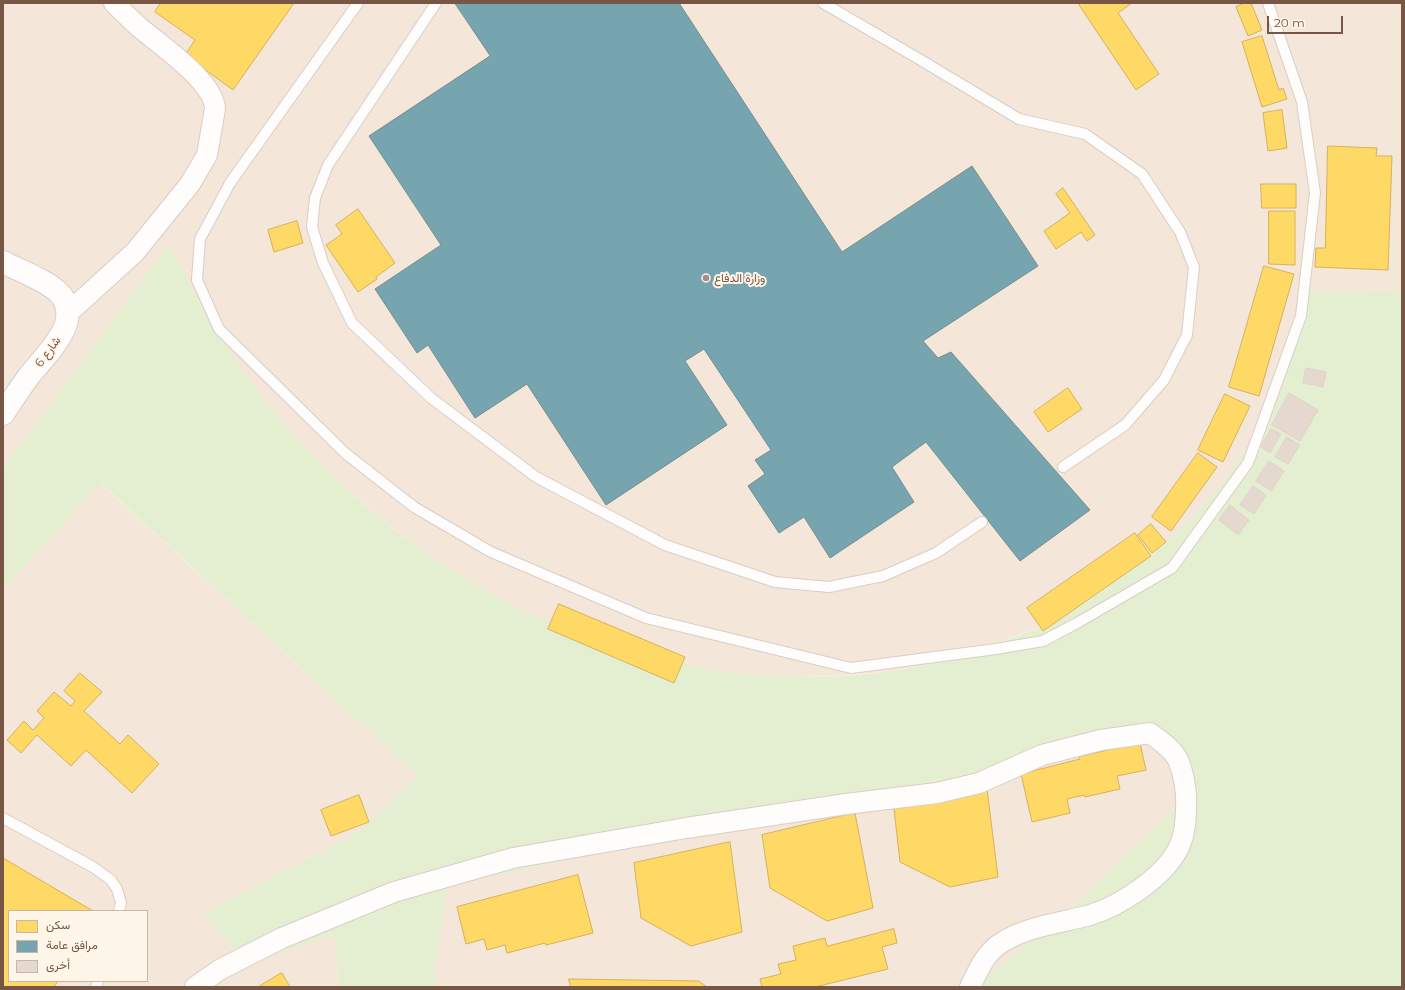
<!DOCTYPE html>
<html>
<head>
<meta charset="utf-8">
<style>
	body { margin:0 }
	#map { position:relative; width:1405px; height:990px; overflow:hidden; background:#f8f1e8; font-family:Montserrat,Vazirmatn,sans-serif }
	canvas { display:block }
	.frame { position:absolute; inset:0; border:4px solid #785646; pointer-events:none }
	.legend { position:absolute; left:8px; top:910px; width:140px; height:72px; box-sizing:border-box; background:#fff6ea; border:1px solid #c9b6a8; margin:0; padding:5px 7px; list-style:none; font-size:12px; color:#785646 }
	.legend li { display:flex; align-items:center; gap:8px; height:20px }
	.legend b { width:20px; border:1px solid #c9b6a8 }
	.scale { position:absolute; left:1267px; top:16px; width:76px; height:18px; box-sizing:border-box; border:2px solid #785646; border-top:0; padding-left:5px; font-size:12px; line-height:14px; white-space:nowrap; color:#785646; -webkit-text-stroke:3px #fff6ea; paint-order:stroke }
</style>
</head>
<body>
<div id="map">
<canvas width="1405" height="990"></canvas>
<div class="frame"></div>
<ul class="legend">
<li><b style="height:11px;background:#ffd966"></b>سكن</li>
<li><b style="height:11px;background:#76a5af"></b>مرافق عامة</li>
<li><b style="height:11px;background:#e4d8cf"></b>أخرى</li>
</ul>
<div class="scale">20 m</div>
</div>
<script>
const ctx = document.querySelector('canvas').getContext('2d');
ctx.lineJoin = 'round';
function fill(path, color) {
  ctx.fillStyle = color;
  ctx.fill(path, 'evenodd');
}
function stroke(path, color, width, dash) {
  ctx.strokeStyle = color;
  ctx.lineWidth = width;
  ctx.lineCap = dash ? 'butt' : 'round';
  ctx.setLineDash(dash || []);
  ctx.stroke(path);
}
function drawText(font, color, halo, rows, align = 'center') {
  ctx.font = font + ' Montserrat,Vazirmatn,sans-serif';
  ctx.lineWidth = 4;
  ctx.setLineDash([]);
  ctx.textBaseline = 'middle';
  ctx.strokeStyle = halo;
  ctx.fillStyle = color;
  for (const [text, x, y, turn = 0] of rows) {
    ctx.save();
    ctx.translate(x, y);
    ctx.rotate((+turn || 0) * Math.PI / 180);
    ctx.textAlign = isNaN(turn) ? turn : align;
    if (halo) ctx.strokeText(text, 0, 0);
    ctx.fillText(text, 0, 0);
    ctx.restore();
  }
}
fill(new Path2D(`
	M3 3H1402V291L1328 293 1303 291 1296 328 1257 432 1237 464 1214 494 1185 525 1153 553 1119 580 1083 603 1046 623 1006 640 966 654 925 665 883 672 833 676 782 677 732 673 682 665 633 653 585 638 539 618 497 597 457 574 419 548 382 519 347 489 313 457 279 418 247 378 218 335 192 290 169 245 3 468Z
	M100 483 418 776 355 834 203 914 248 965 334 934 339 987H3V589ZM9 911H147V981H9Z
	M1157 733 1188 795 1055 924 971 987H438L434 975 446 886Z`), '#f4e6d8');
fill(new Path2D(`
	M169 244C185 276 201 307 220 337 281 432 362 514 458 574 665 703 937 722 1136 567 1184 529 1226 487 1256 433 1262 423 1268 411 1273 400 1277 388 1280 375 1283 364 1290 339 1296 315 1303 291L1328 293 1402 291V987H971L1055 924 1188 795 1157 733 447 886 434 975 438 987H339L334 934 248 965 203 914 355 834 418 776 101 483 3 589V468Z`), '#e4efd1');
const homes = new Path2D(`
	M161 3H294L233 90 185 55 195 40 155 12Z
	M1082 3H1132L1118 13 1159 74 1136 90 1079 5Z
	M1245 3H1251L1262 30 1248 36 1236 7Z
	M1262 36 1279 90 1283 88 1287 99 1262 107 1242 42Z
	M1282 110 1287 148 1268 151 1263 113Z
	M1328 146 1377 148 1376 156H1392L1388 270 1315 267 1316 248H1325Z
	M1261 184H1296V208H1262Z
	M1063 188 1095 235 1087 241 1081 232 1056 249 1044 231 1070 213 1056 194Z
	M358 209 395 263 376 277 377 279 358 292 326 245 342 234 336 225Z
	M1269 211H1295V265L1269 264Z
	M297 221 303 243 274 252 268 230Z
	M1264 266 1294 274 1259 396 1229 387Z
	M1068 388 1082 409 1048 432 1034 412Z
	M1225 394 1250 406 1223 462 1198 450Z
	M1198 453 1217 467 1171 531 1152 517Z
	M1151 524 1166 542 1152 553 1138 535Z
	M1135 533 1151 556 1043 631 1027 608Z
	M559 604 685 657 674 683 548 629Z
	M80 673 102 692 84 711 120 744 128 735 159 764 132 793 86 750 71 766 37 735 21 753 7 740 24 721 33 730 44 718 37 711 54 692 71 706 75 701 64 691Z
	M1140 743 1146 770 1117 776 1120 789 1085 797 1084 795 1067 799 1070 813 1032 822 1021 774 1080 759 1079 757Z
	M987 789 998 877 950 887 900 862 894 809Z
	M359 795 369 822 331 836 321 810Z
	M855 813 873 908 827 921 770 888 762 835Z
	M730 842 742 932 691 946 641 918 634 863Z
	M3 858 93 911H9V981H58L54 987H3Z
	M578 875 593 933 546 945 545 943 507 953 505 945 487 950 484 939 466 944 457 907Z
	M894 929 897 943 882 947 888 969 815 987H762L760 979 781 974 778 964 796 960 793 946 825 938 827 946Z
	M282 973 290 987H258Z
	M569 979 699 981 707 987H571Z`);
fill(homes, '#ffd966');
stroke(homes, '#d6b25c', 1);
const public = new Path2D(`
	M455 3H679L842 252 972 166 1038 266 923 341 938 358 951 352 1090 510 1020 561 926 442 892 467 914 502 830 558 804 517 779 533 748 486 765 474 755 460 771 450 704 349 685 361 727 425 606 505 527 384 475 418 428 345 417 353 375 289 441 245 369 136 490 56Z`);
fill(public, '#76a5af');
stroke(public, '#778d90', 1);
const building = new Path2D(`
	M1306 368 1326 372 1323 387 1303 383Z
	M1289 393 1318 410 1300 441 1272 425Z
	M1271 429 1281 434 1270 453 1261 447Z
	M1287 437 1300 445 1288 464 1275 457Z
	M1269 461 1284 471 1271 491 1256 481Z
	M1253 486 1266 495 1254 514 1240 505Z
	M1230 505 1249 520 1238 535 1219 520Z`);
fill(building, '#e4d8cf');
stroke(building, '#e1d3ca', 1);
const service = new Path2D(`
	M358 3 230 183 200 239 197 280 219 329 345 453 414 507 491 552 646 618 851 668 996 649 1043 641 1077 623 1172 568 1248 463 1301 316 1315 193 1302 102 1268 3
	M436 3 328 165 315 198 312 227 323 263 352 323 431 398 536 477 665 545 775 582 829 587 883 576 936 553 982 522
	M823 3 919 59 1019 119 1085 134 1142 174 1180 232 1194 267 1187 335 1164 380 1125 425 1063 467
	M3 818 93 867 111 880 117 889 121 903 119 911
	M96 987 98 981`);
const minor = new Path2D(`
	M68 313 135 252 190 184 207 155 215 109C215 82 159 44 139 27 130 19 122 11 114 3
	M195 987 221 969 282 938 394 892 513 858 686 828 846 804 937 793 979 783 1042 755 1101 740 1150 733C1160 741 1173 749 1178 760 1184 774 1187 793 1186 808 1186 822 1185 836 1178 849 1164 877 1120 906 1090 915 1061 923 1027 926 1001 943 985 953 978 971 970 987`);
const tertiary = new Path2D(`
	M3 262C18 270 48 281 59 293 67 300 69 314 66 324 60 342 41 361 29 376 20 388 12 401 3 414`);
stroke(service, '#d9cec6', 12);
stroke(minor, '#d9cec6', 22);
stroke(tertiary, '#d9cec6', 24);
stroke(service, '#fefdfc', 10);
stroke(minor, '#fefdfc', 20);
stroke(tertiary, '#fefdfc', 22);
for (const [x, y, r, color] of [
	[706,278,4,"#a58c7f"]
]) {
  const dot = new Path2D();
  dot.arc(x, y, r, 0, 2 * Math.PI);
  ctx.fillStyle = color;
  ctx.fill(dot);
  stroke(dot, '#fff6ea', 1.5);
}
drawText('12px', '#785646', '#fff6ea', [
	["وزارة الدفاع",714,278]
], 'left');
drawText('12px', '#785646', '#fff6ea', [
	["شارع 6",48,352,-54]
]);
</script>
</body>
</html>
